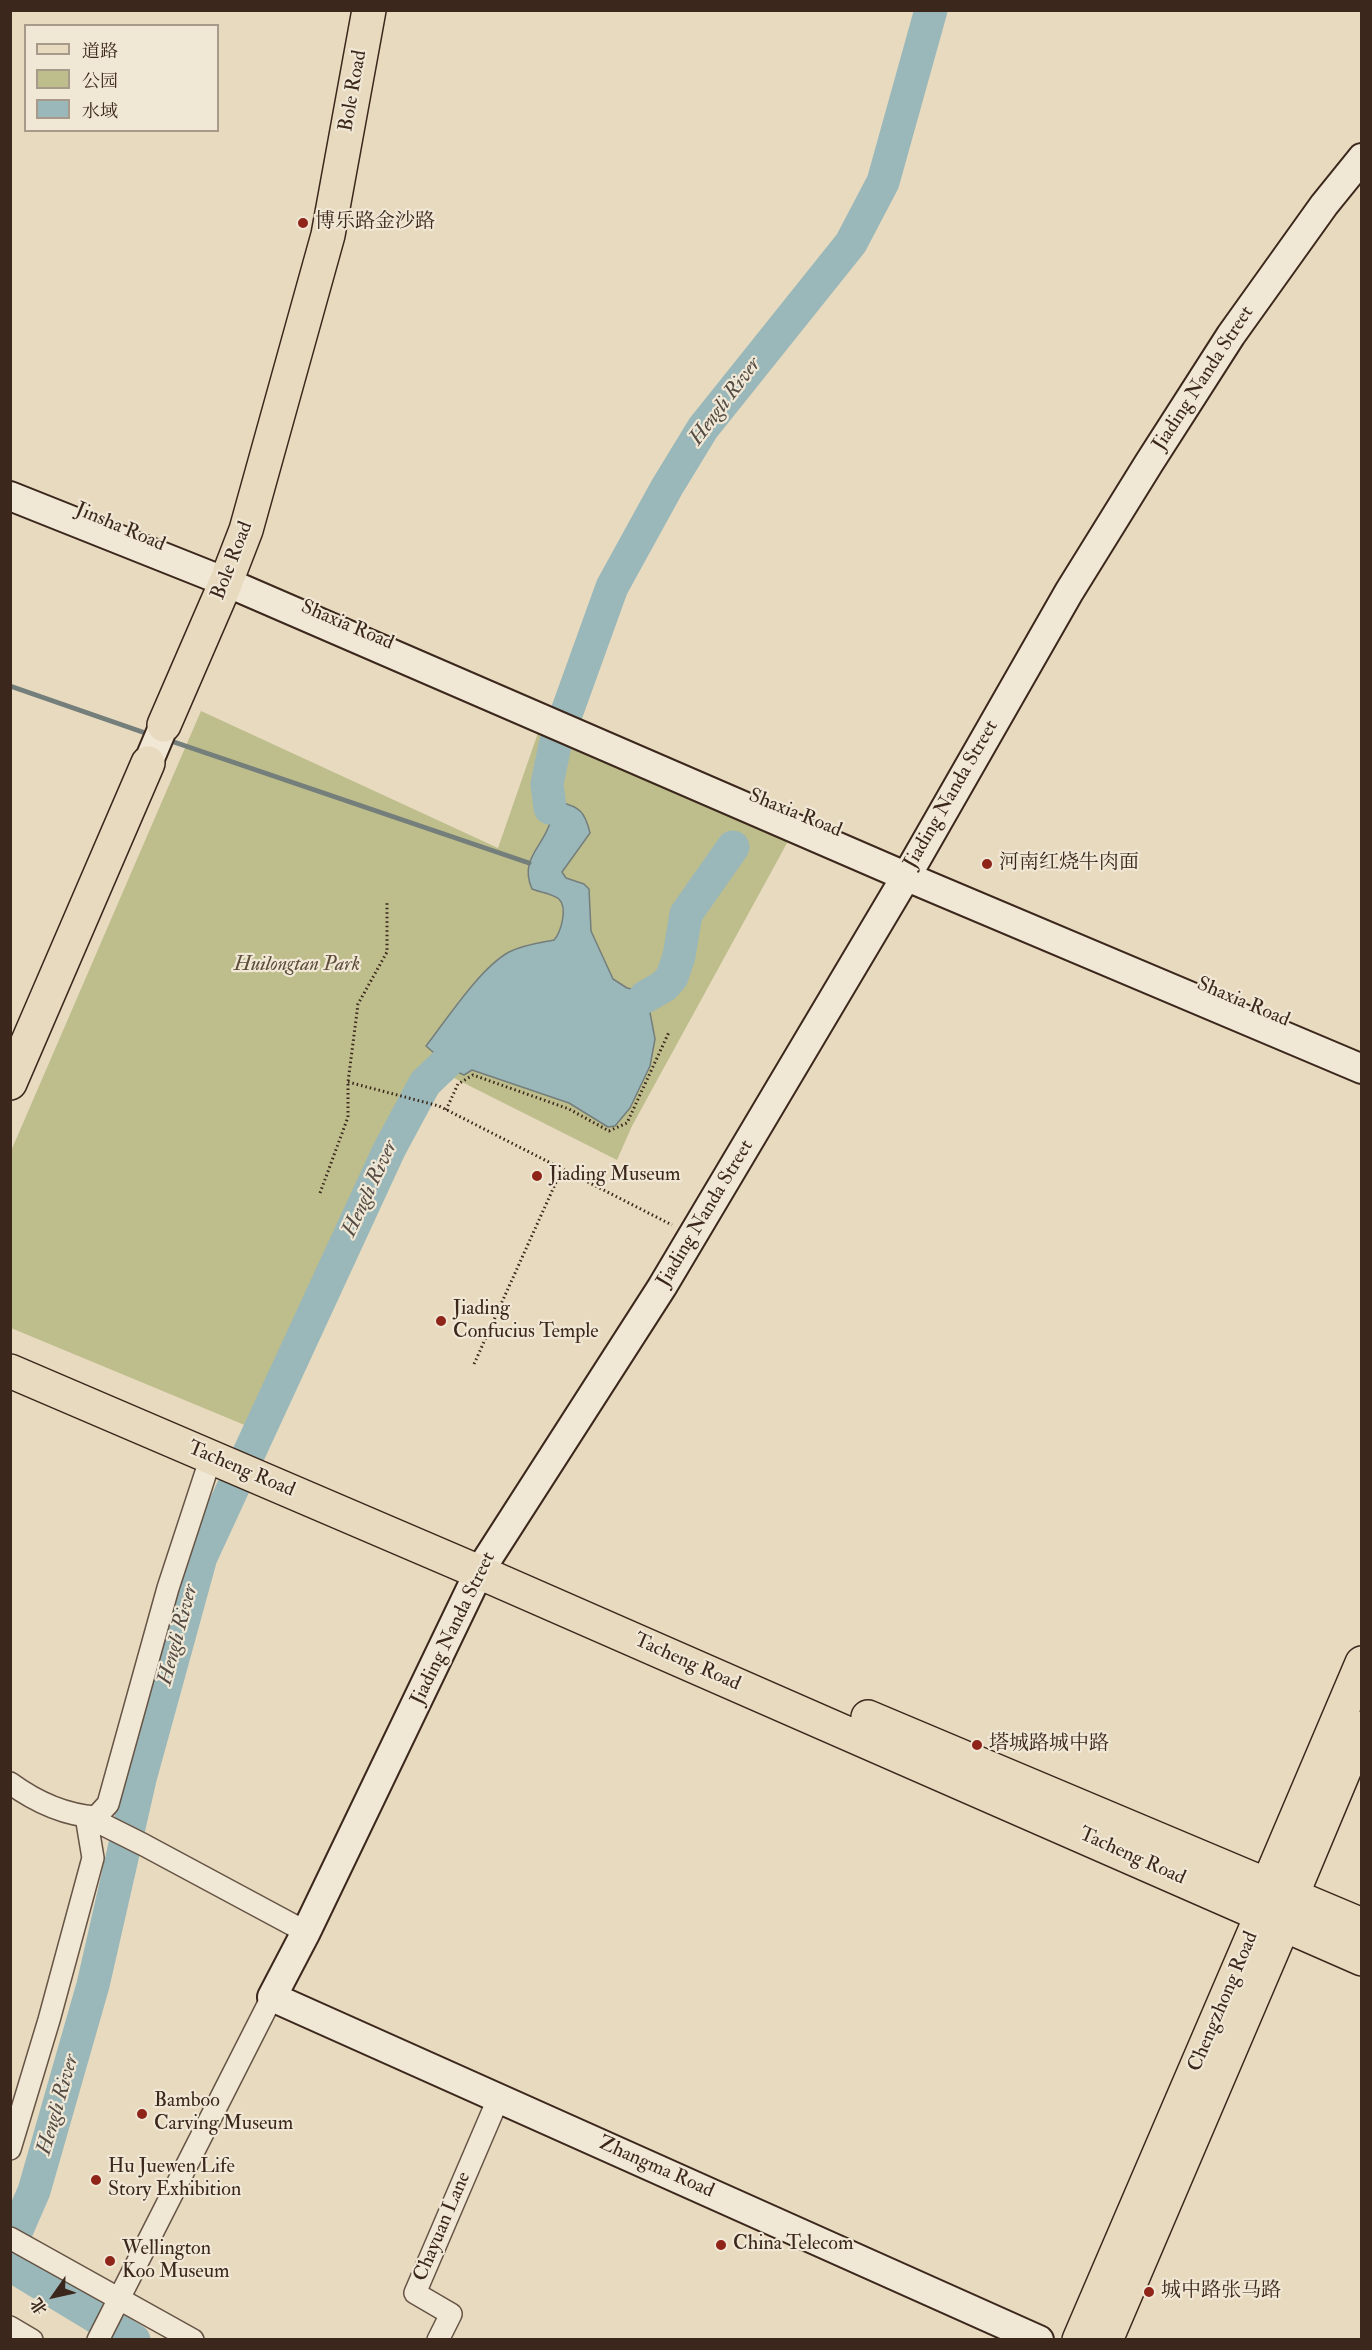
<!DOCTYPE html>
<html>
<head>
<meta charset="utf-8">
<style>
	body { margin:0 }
	#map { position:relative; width:1372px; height:2350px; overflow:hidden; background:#e8dabf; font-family:"IM FELL Double Pica","Noto Serif SC",serif }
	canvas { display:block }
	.frame { position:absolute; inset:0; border:12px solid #3b271c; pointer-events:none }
	.legend { position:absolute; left:24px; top:24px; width:195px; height:108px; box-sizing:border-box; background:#f0e7d5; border:2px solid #a89a8b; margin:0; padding:8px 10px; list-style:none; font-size:18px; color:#3b271c }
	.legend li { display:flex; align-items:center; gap:12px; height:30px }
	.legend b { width:30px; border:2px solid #a89a8b }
	.north { position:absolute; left:24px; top:2266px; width:60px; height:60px; -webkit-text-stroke:4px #f0e7d5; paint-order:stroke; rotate:236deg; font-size:16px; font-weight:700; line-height:24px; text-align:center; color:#3b271c }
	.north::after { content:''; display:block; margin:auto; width:21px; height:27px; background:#3b271c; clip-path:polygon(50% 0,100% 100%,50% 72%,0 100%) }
</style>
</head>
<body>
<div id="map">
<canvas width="1372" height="2350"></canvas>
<div class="frame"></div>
<ul class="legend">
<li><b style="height:8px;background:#e8dabf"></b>道路</li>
<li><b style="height:16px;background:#bebd8c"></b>公园</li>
<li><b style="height:16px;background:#9ab8ba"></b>水域</li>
</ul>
<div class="north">北</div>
</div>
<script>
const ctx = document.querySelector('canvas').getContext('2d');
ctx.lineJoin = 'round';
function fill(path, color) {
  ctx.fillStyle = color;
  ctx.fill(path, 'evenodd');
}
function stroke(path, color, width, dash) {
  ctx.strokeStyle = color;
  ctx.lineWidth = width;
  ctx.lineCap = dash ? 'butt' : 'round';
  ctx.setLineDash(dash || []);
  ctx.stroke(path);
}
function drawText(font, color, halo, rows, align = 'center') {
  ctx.font = font + ' "IM FELL Double Pica","Noto Serif SC",serif';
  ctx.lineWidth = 4.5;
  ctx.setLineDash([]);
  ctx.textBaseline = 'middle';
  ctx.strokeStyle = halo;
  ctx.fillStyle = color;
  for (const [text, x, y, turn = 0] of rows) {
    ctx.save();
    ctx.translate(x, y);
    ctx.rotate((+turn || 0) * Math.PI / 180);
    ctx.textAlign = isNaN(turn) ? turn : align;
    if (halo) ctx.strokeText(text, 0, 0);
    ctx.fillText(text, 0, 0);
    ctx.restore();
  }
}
fill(new Path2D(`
	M201 711 498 848 539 730 792 834 632 1126 617 1160 450 1076 411 1133 271 1436 11 1328V1151Z`), '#bebd8c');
const water = new Path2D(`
	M560 802C580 807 585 812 590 833L562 872 566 878 584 884 589 889 591 931 613 979 627 988 641 991 648 1002 655 1039 650 1066 630 1108 615 1126 608 1127 569 1103 472 1070 464 1075 455 1071 426 1046C447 1019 480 968 509 952 523 945 539 943 554 940 561 932 568 908 559 899 553 894 539 892 532 889 519 860 542 848 550 823 551 818 550 813 550 808Z`);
fill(water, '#9ab8ba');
stroke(water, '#747e7b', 1.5);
stroke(new Path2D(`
	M10 686 151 735
	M168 740 529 863`), '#747e7b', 5);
stroke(new Path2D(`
	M550 808 547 784 555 745 612 587 667 487 703 428 851 243 883 182 931 10
	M645 997 664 986 672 977 679 956 686 914 733 847
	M10 2246 34 2191 93 1985 140 1779 201 1557 389 1150 425 1083 446 1063
	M10 2265 134 2340`), '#9ab8ba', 33);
const street = new Path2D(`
	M10 1783C36 1802 65 1815 96 1817L108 1804 168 1588 211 1457
	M86 1816 144 1845 306 1932
	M10 2149 49 2020 93 1858 86 1816
	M10 2238 193 2340
	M10 2327 32 2340
	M98 2340 272 1997
	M438 2340 451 2314 415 2293 499 2097`);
const secondary = new Path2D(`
	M10 496 226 582 905 876 1362 1069
	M148 763 164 725
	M1039 2340 272 1997 306 1932 479 1572 662 1287 914 863 1069 592 1149 463 1231 335 1324 205 1362 158`);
const primary = new Path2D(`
	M229 574 246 530 328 235 369 10
	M164 725 226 582
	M10 1083 148 763
	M10 1371 479 1572 1362 1959
	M868 1717 1362 1925
	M1273 1887 1274 1870 1362 1663
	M1292 1895 1362 1728
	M1079 2340 1262 1914
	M1106 2340 1283 1926`);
stroke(street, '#665445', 24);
stroke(secondary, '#3b271c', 32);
stroke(primary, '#3b271c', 36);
stroke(new Path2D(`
	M348 1082 439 1106 672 1225
	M446 1110 458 1084 473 1075 569 1109 609 1131 627 1123 669 1032
	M320 1193 348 1117V1082L358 1004 387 952V902
	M474 1364 562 1169`), '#3b271c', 3, [1.5, 3]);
stroke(street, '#f0e7d5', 21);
stroke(secondary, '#f0e7d5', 28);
stroke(primary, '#e8dabf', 33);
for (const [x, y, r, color] of [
	[303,223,6,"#8f2418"],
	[987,864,6,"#8f2418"],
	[537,1176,6,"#8f2418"],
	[441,1321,6,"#8f2418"],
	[977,1745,6,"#8f2418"],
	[142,2114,6,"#8f2418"],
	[96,2180,6,"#8f2418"],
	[721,2245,6,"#8f2418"],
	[110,2261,6,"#8f2418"],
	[1149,2292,6,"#8f2418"]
]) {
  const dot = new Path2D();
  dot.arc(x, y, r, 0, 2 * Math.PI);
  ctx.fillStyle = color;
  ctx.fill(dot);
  stroke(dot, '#f0e7d5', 2);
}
drawText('20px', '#3b271c', '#f0e7d5', [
	["Bole Road",354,91,-80],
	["Jiading Nanda Street",1204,379,-57],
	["Jinsha Road",120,528,23],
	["Bole Road",233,561,-69],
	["Shaxia Road",347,626,23],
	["Jiading Nanda Street",952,795,-60],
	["Shaxia Road",795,814,22],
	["Shaxia Road",1243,1003,23],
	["Jiading Nanda Street",706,1214,-59],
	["Tacheng Road",241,1470,23],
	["Jiading Nanda Street",454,1629,-64],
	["Tacheng Road",687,1663,24],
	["Tacheng Road",1132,1857,24],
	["Chengzhong Road",1224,2002,-67],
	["Zhangma Road",656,2168,24],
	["Chayuan Lane",443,2227,-67]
]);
drawText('20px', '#3b271c', '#f0e7d5', [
	["博乐路金沙路",315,223],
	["河南红烧牛肉面",999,864],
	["Jiading Museum",549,1176],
	["Jiading",453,1310],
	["Confucius Temple",453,1333],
	["塔城路城中路",989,1745],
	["Bamboo",154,2102],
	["Carving Museum",154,2125],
	["Hu Juewen Life",108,2168],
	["Story Exhibition",108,2191],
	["China Telecom",733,2245],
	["Wellington",122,2250],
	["Koo Museum",122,2273],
	["城中路张马路",1161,2292]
], 'left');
drawText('italic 20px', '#5c4c38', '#f0e7d5', [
	["Huilongtan Park",297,966]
]);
drawText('italic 21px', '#534b44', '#f0e7d5', [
	["Hengli River",726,402,-53],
	["Hengli River",371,1189,-65],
	["Hengli River",179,1635,-75],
	["Hengli River",59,2105,-74]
]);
</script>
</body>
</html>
